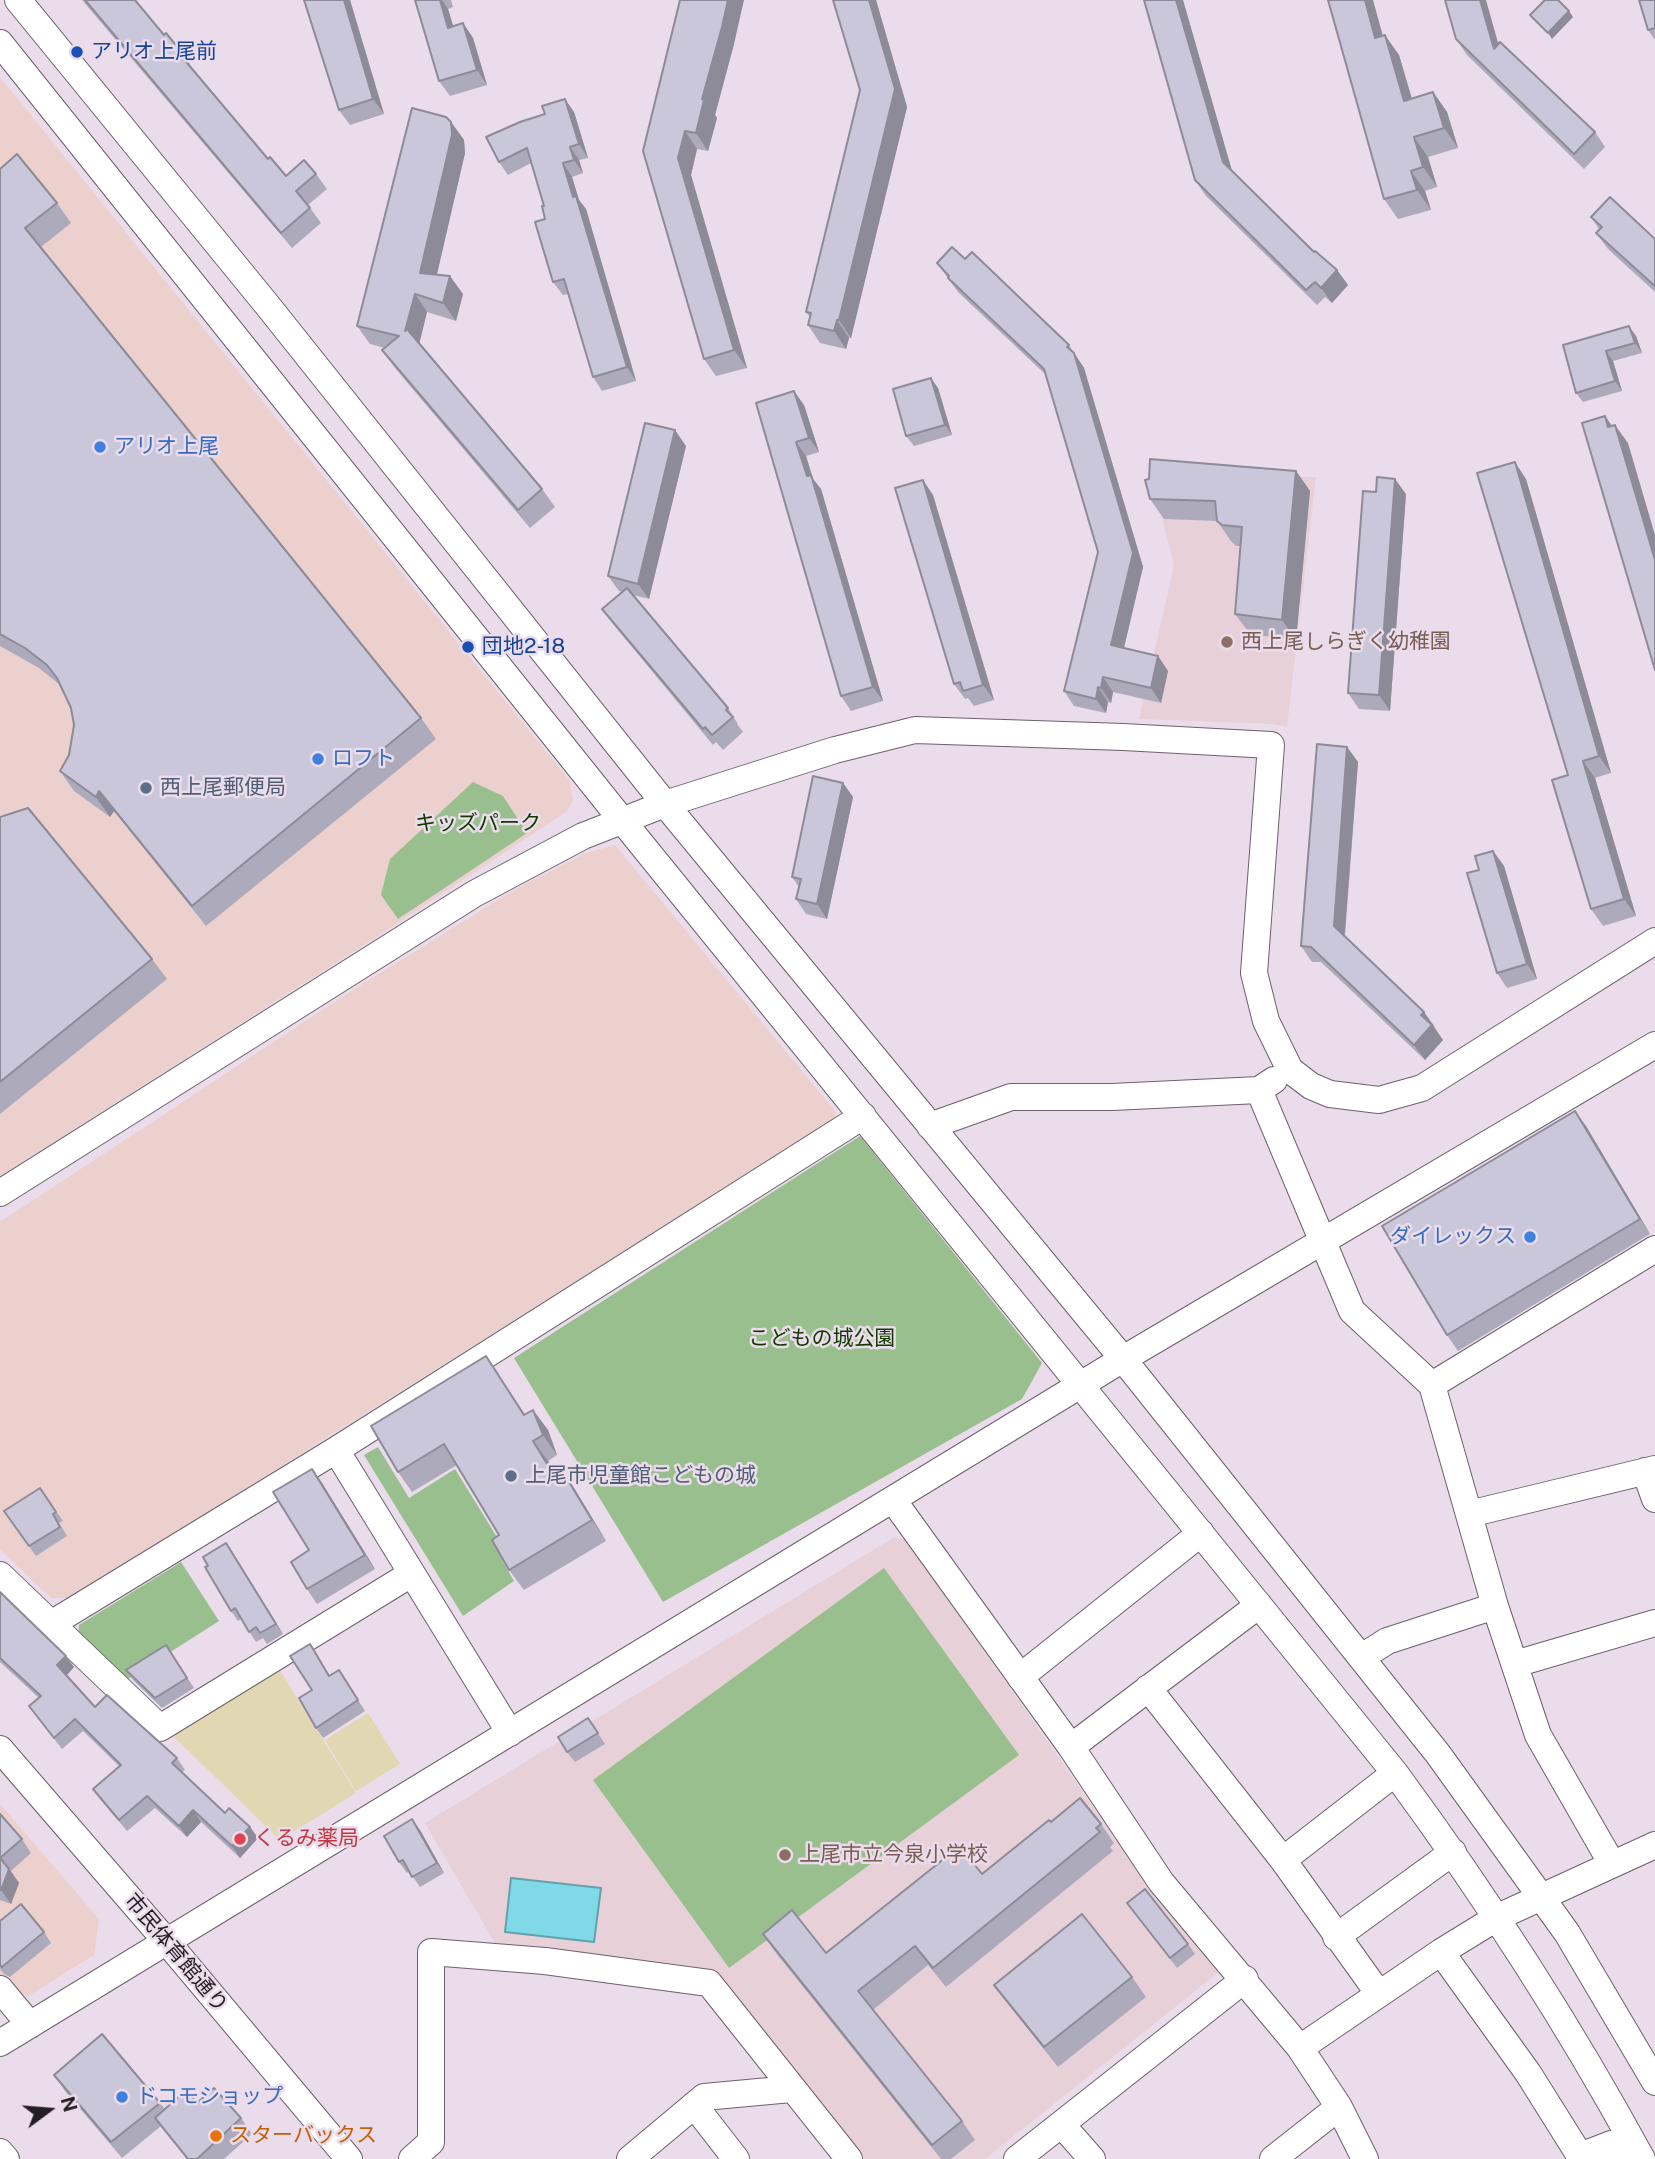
<!DOCTYPE html>
<html>
<head>
<meta charset="utf-8">
<style>
	body { margin:0 }
	#map { position:relative; width:1655px; height:2159px; overflow:hidden; background:#eadcea; font-family:"Public Sans",sans-serif }
	canvas { display:block }
	.north { position:absolute; left:14px; top:2075px; width:70px; height:70px; -webkit-text-stroke:5px #eadcea; paint-order:stroke; rotate:74deg; font-size:19px; font-weight:700; line-height:28px; text-align:center; color:#231e23 }
	.north::after { content:''; display:block; margin:auto; width:24px; height:32px; background:#231e23; clip-path:polygon(50% 0,100% 100%,50% 72%,0 100%) }
</style>
</head>
<body>
<div id="map">
<canvas width="1655" height="2159"></canvas>
<div class="north">N</div>
</div>
<script>
const ctx = document.querySelector('canvas').getContext('2d');
ctx.lineJoin = 'round';
function fill(path, color) {
  ctx.fillStyle = color;
  ctx.fill(path, 'evenodd');
}
function stroke(path, color, width, dash) {
  ctx.strokeStyle = color;
  ctx.lineWidth = width;
  ctx.lineCap = dash ? 'butt' : 'round';
  ctx.setLineDash(dash || []);
  ctx.stroke(path);
}
function drawText(font, color, halo, rows, align = 'center') {
  ctx.font = font + ' "Public Sans","Noto Sans JP",sans-serif';
  ctx.lineWidth = 5;
  ctx.setLineDash([]);
  ctx.textBaseline = 'middle';
  ctx.strokeStyle = halo;
  ctx.fillStyle = color;
  for (const [text, x, y, turn = 0] of rows) {
    ctx.save();
    ctx.translate(x, y);
    ctx.rotate((+turn || 0) * Math.PI / 180);
    ctx.textAlign = isNaN(turn) ? turn : align;
    if (halo) ctx.strokeText(text, 0, 0);
    ctx.fillText(text, 0, 0);
    ctx.restore();
  }
}
fill(new Path2D(`
	M0 77 570 781 573 801 566 812 375 938 0 1176Z
	M615 845 835 1111 836 1118 71 1598H51L0 1549V1222L353 990 514 890 586 853Z
	M0 1804 99 1919 94 1955 28 1996 16 1993 0 1974Z`), '#ebd0cd');
fill(new Path2D(`
	M1151 475 1316 477 1287 727 1273 724 1139 719 1174 565Z
	M893 1538 905 1539 1149 1886 1219 1972 985 2159H864L714 1973 497 1947 425 1823Z`), '#e8d0d9');
fill(new Path2D(`
	M473 782 503 796 527 833 398 919 381 895 390 859Z
	M860 1136 1042 1363 1022 1399 663 1602 514 1358Z
	M378 1447 409 1498 455 1469 508 1555 502 1560 514 1581 463 1616 364 1455Z
	M181 1562 219 1621 125 1681 78 1637 79 1625Z
	M884 1568 1019 1755 729 1968 593 1780Z`), '#9abf8e');
fill(new Path2D(`
	M278 1667 356 1793 280 1840 170 1733Z
	M368 1713 400 1764 356 1791 325 1740Z`), '#e1d7b3');
const water = new Path2D(`
	M511 1878 601 1888 594 1942 505 1932Z`);
fill(water, '#7fd9e6');
stroke(water, '#63a1ac', 2);
const minor = new Path2D(`
	M18 0 268 306 665 804 1123 1359 1438 1754 1567 1933 1655 2082
	M0 43 621 819 1395 1773C1487 1898 1568 2023 1642 2159
	M1259 1090 1352 1311 1432 1385 1495 1606 1538 1735 1612 1864
	M930 1126 1011 1097H1112L1259 1090 1274 1080
	M0 1193 474 894 583 836 665 804 835 750 915 730 1123 737 1271 745 1254 973 1266 1021 1290 1070 1311 1086 1330 1094 1379 1100 1422 1088 1655 941
	M1432 1385 1655 1249
	M336 1450 510 1733
	M1645 1471 1655 1499
	M893 1500 1071 1747 1161 1882 1300 2048 1339 2107 1365 2159
	M1469 1514 1655 1469
	M0 1575 160 1728 411 1574
	M51 1624 336 1450 863 1116
	M1362 1657 1387 1641 1495 1606
	M1515 1664 1655 1623
	M1020 1677 1201 1533
	M1148 1688 1283 1860 1379 1994
	M1071 1747 1259 1605
	M0 1749 167 1942 349 2159
	M1283 1860 1395 1773
	M1336 1937 1453 1852
	M1441 1952 1528 2073 1580 2156 1611 2144 1618 2159
	M0 1989 30 2025
	M0 2043 1123 1359 1655 1045
	M1300 2048 1441 1952 1498 1917 1655 1845
	M694 2105 736 2159
	M1062 2125 1092 2159
	M0 2152 6 2159
	M412 2159 431 2142V1952L545 1961 709 1983 849 2159
	M630 2159 704 2097 791 2089
	M1017 2159 1245 1979
	M1273 2159 1339 2107`);
stroke(minor, '#6c616d', 28);
stroke(minor, '#fff', 26);
fill(new Path2D(`
	M82 0H135L164 35 179 49 190 64 189 65 268 159 286 176 316 174 327 189 308 205 321 223 292 248Z
	M304 0H350L384 114 350 125 339 110Z
	M415 0H451L453 7 448 9 453 26 463 23 473 38 487 85 450 96 439 81Z
	M833 0H876L907 107 851 338H849L846 349 820 343 808 325 810 317 806 312 860 90Z
	M1183 0 1232 171 1314 252 1337 270 1348 285 1332 303 1325 297 1317 305 1206 196 1195 180Z
	M1655 0V40L1648 30Z
	M1383 35 1399 55 1412 98 1433 92 1447 112 1458 148 1428 157 1437 187 1425 191 1431 210 1398 219 1384 199Z
	M1456 39 1499 44 1595 132 1605 147 1584 169 1467 55Z
	M734 44 715 115 717 118 708 151 697 149 691 175 747 368 716 376 704 359 643 151Z
	M574 112 588 158 579 160 583 173 572 177 579 200 586 209 636 381 602 391 593 377 568 294 563 295 553 282 544 206 531 163 508 175 499 162Z
	M451 122 464 140 465 153 437 274 463 294 456 321 427 312 419 343 542 489 555 507 530 528 395 368 382 350 385 348 370 344 357 326Z
	M0 169 57 203 71 223 41 247 421 718 436 739 206 926 114 811 110 817 74 791 60 771 69 755 74 725 71 708 60 685 39 668 0 646Z
	M1591 217 1655 239V292L1608 249 1596 233 1599 229Z
	M965 259 1069 345 1084 368 1143 567 1124 648 1158 656 1168 671 1161 703 1113 692 1111 703 1108 702 1106 713 1074 706 1064 691 1098 552 1046 375 958 292 937 263Z
	M1636 336 1642 353 1613 361 1622 391 1583 402 1576 393 1563 345Z
	M938 388 952 435 914 446 906 436Z
	M756 403 804 405 819 452 806 456 813 479 821 489 883 701 851 711 841 696Z
	M686 446 649 599 633 595 728 708 738 724H737L743 732 723 750 716 742 713 745 613 624 602 609 622 592 619 591 608 576Z
	M1296 471 1310 491 1296 640 1250 634 1235 614 1241 546H1236L1231 541 1217 521 1164 519 1150 499Z
	M1526 479 1611 773 1595 778 1636 916 1603 926 1591 909 1568 775Z
	M1406 494 1390 711 1359 709 1348 693Z
	M933 495 994 700 974 706 968 698 965 699 954 684Z
	M1347 747 1358 762 1345 937 1424 1012 1435 1027 1434 1028 1443 1040 1425 1060 1321 962H1312L1301 946Z
	M843 783 853 797 827 919 806 914 796 899 799 887 792 877Z
	M0 817 152 959 167 979 0 1114Z
	M1493 851 1504 866 1537 979 1507 988 1497 973 1479 870Z
	M1586 1126 1650 1234 1458 1351 1447 1335Z
	M500 1377 525 1415 533 1410 548 1430 557 1455 548 1461 554 1471 574 1488 606 1541 524 1590 509 1570 499 1535 457 1465 412 1492 398 1472Z
	M312 1469 322 1483 375 1569 317 1604 307 1589Z
	M40 1488 63 1521 59 1523 67 1536 36 1556 4 1511Z
	M226 1543 283 1634 267 1644 263 1638 256 1642 241 1619 238 1621 231 1611 208 1566Z
	M0 1592 74 1667 67 1675 95 1707 177 1758 185 1770 182 1772 225 1813 250 1827 258 1838 240 1858 201 1822 187 1837 155 1808 127 1831 101 1800 93 1789 119 1766 83 1731 62 1749 29 1706 39 1698 0 1662Z
	M310 1644 330 1676 339 1670 365 1711 323 1738 316 1728 312 1690Z
	M166 1645 194 1688 162 1708 133 1680 126 1670Z
	M588 1718 605 1744 575 1762 567 1752Z
	M0 1814 22 1839 31 1853 11 1871 19 1883 11 1904 0 1900Z
	M1101 1824 1114 1843 1110 1847 1113 1851 946 1987 928 1965 873 2010 962 2121 975 2140 951 2159H941L776 1953 763 1934 826 1953 982 1874Z
	M420 1830 444 1873 420 1887 409 1871 407 1873 399 1862Z
	M1127 1903 1188 1944 1195 1954 1177 1968Z
	M0 1921 44 1932 51 1943 10 1977 4 1974 0 1969Z
	M1132 1977 1146 1997 1058 2067 1008 2004 994 1985Z
	M54 2075 160 2103 165 2109 197 2103 241 2118 252 2134 224 2159H187L161 2126 122 2158 65 2091Z`), '#adabbb');
fill(new Path2D(`
	M344 0H350L384 114 373 99Z
	M440 0H442L448 9 458 42 448 28Z
	M728 0H744L734 44 715 115 717 118 708 151 696 133 702 99Z
	M869 0H876L907 107 851 338 839 320Z
	M1176 0H1183L1234 178 1223 162Z
	M1365 0H1373L1389 58 1375 38Z
	M1480 0H1486L1504 64 1494 49Z
	M1569 11 1573 17 1552 39 1548 33Z
	M463 23 473 38 487 85 477 70Z
	M1385 35 1399 55 1418 121 1404 101Z
	M1433 92 1447 112 1458 148 1444 128Z
	M565 99 574 112 588 158 579 144Z
	M451 122 464 140 465 153 433 291 420 273Z
	M685 131 697 149 691 175 747 368 734 350 678 158Z
	M1414 137 1428 157 1437 187 1423 167Z
	M570 147 579 160 583 173 574 160Z
	M563 163 572 177 579 200 586 209 636 381 627 367Z
	M1411 171 1425 191 1431 210 1417 190Z
	M1337 270 1348 285 1332 303 1321 288Z
	M450 276 463 294 456 321 443 303Z
	M415 294 427 312 418 349 405 331Z
	M837 320 849 338 846 349 834 331Z
	M1629 326 1636 336 1642 353 1635 343Z
	M1606 351 1613 361 1622 391 1615 381Z
	M1074 353 1084 368 1143 567 1121 660 1111 645Z
	M931 378 938 388 952 435 945 425Z
	M794 391 804 405 819 452 809 438Z
	M1605 416 1618 434 1615 425 1628 443 1655 535V560L1608 427Z
	M675 430 686 446 649 599 638 584Z
	M796 442 806 456 813 479 821 489 883 701 873 687Z
	M1515 462 1526 479 1611 773 1599 756Z
	M1296 471 1310 491 1296 640 1282 620Z
	M1395 479 1406 494 1390 711 1379 695Z
	M923 480 933 495 994 700 983 685Z
	M1158 656 1168 671 1161 703 1151 688Z
	M1103 677 1113 692 1111 703 1101 688Z
	M1098 687 1108 702 1106 713 1096 699Z
	M1347 747 1358 762 1344 941 1334 926Z
	M1583 761 1595 778 1636 916 1624 899Z
	M843 783 853 797 827 919 817 904Z
	M99 791 114 811 110 817 96 797Z
	M1493 851 1504 866 1537 979 1527 964Z
	M1424 1012 1443 1040 1425 1060 1414 1045 1421 1015Z
	M1575 1111 1586 1126 1650 1234 1640 1219Z
	M486 1356 500 1377 538 1435 524 1415Z
	M533 1410 548 1430 557 1455 543 1435Z
	M533 1441 548 1461 566 1492 552 1472Z
	M560 1467 574 1488 606 1541 592 1520Z
	M312 1469 322 1483 375 1569 365 1555Z
	M226 1543 233 1553 283 1634 276 1624Z
	M66 1656 74 1667 66 1676 57 1665Z
	M193 1810 201 1822 187 1837 179 1826Z
	M412 1819 420 1830 444 1873 437 1863Z
	M250 1827 258 1838 240 1858 232 1846Z
	M9 1869 19 1883 11 1904 1 1890Z`), '#8d8b98');
const building = new Path2D(`
	M85 0H135L164 35 166 33 179 49 177 51 268 159 270 157 286 176 304 160 316 174 296 191 310 208 281 233Z
	M304 0H344L373 99 339 110Z
	M415 0H440L448 28 463 23 477 70 439 81Z
	M680 0H728L722 27 702 99 704 100 696 133 685 131 678 158 734 350 704 359 643 151Z
	M833 0H869L895 89 839 320H837L834 331 808 325 811 313 806 312 860 90Z
	M1144 0H1176L1223 162 1314 252 1315 251 1337 270 1321 288 1315 282 1306 290 1195 180Z
	M1328 0H1365L1375 38 1385 35 1404 101 1433 92 1444 128 1414 137 1423 167 1411 171 1417 190 1384 199Z
	M1445 0H1480L1494 49 1500 42 1595 132 1574 154 1456 39Z
	M1545 0H1558L1569 11 1548 33 1530 15Z
	M1639 0H1655V28L1648 30Z
	M565 99 579 144 570 147 574 160 563 163 573 197 576 196 627 367 593 377 564 279 553 282 535 222 545 219 542 206H544L527 148 499 162 486 137 520 122 545 114 542 106Z
	M412 108 446 117 451 122 452 135 420 273 450 276 443 303 415 294 405 331 407 329 542 489 518 510 382 350 399 336 357 326Z
	M17 154 57 203 25 228 421 718 192 906 99 791 96 797 60 771 69 755 74 725 71 708 57 678 47 665 25 648 0 634V169Z
	M1610 197 1655 239V286L1596 233 1602 227 1591 217Z
	M952 247 965 259 972 252 1069 345 1067 347 1074 353 1133 553 1111 645 1158 656 1151 688 1103 677 1101 688 1098 687 1096 699 1064 691 1098 552 1044 369 948 278 949 276 937 263Z
	M1629 326 1635 343 1606 351 1615 381 1576 393 1563 345Z
	M931 378 945 425 906 436 893 389Z
	M794 391 809 438 796 442 807 476 811 475 873 687 841 696 756 403Z
	M1605 416 1608 427 1615 425 1655 560V670L1582 423Z
	M645 423 675 430 638 584 608 576Z
	M1150 459 1296 471 1282 620 1235 614 1242 527 1222 525 1217 521 1215 501 1150 499 1145 480 1149 479Z
	M1515 462 1599 756 1583 761 1624 899 1591 909 1552 780 1568 775 1477 473Z
	M1377 477 1395 479 1379 695 1348 693 1363 491 1376 492Z
	M923 480 983 685 963 691 960 682 954 684 895 488Z
	M627 588 728 708 726 710 733 717 712 735 705 727 703 729 602 609Z
	M1317 744 1347 747 1334 926 1424 1012 1421 1015 1432 1025 1414 1045 1311 947 1301 946Z
	M813 776 843 783 817 904 796 899 801 879 792 877Z
	M28 808 152 959 0 1082V817Z
	M1493 851 1527 964 1497 973 1467 873 1479 870 1475 856Z
	M1575 1111 1640 1219 1447 1335 1382 1226Z
	M486 1356 524 1415 533 1410 543 1435 533 1441 552 1472 560 1467 592 1520 509 1570 492 1540 499 1535 444 1444 398 1472 371 1426Z
	M312 1469 365 1555 307 1589 291 1562 309 1550 273 1492Z
	M40 1488 56 1512 53 1514 60 1527 29 1546 4 1511Z
	M226 1543 276 1624 260 1633 256 1627 249 1632 235 1608 231 1611 205 1567 208 1566 203 1557Z
	M0 1592 66 1656 57 1665 95 1707 107 1695 177 1758 172 1763 225 1813 229 1808 250 1827 232 1846 193 1810 179 1826 147 1796 119 1820 93 1789 121 1765 75 1719 54 1738 29 1706 41 1696 0 1658Z
	M310 1644 329 1676 339 1670 358 1700 316 1728 299 1698 312 1690 290 1656Z
	M166 1645 187 1678 155 1698 126 1670Z
	M588 1718 598 1733 567 1752 558 1737Z
	M1080 1798 1101 1824 1096 1828 1100 1832 933 1968 915 1946 858 1991 962 2121 932 2145 763 1934 792 1910 826 1953 960 1846 982 1874 1049 1820 1051 1822Z
	M0 1814 22 1839 0 1858 9 1869 1 1890H0Z
	M412 1819 437 1863 412 1877 403 1860 399 1862 384 1836Z
	M1145 1889 1188 1944 1170 1958 1127 1903Z
	M21 1904 44 1932 2 1967 0 1965V1921Z
	M1082 1914 1132 1977 1044 2047 994 1985Z
	M102 2034 160 2103 111 2142 54 2075Z
	M214 2088 241 2118 197 2159H188L155 2118 186 2090 197 2103Z`);
fill(building, '#c9c7d9');
stroke(building, '#8d8b98', 2);
for (const [x, y, r, color] of [
	[77,52,7,"#1a4fb4"],
	[100,447,7,"#3f7fe0"],
	[1227,642,7,"#8d6e63"],
	[468,647,7,"#1a4fb4"],
	[318,759,7,"#3f7fe0"],
	[146,788,7,"#5c6f8a"],
	[1530,1237,7,"#3f7fe0"],
	[511,1476,7,"#5c6f8a"],
	[240,1839,7,"#e0444e"],
	[785,1855,7,"#8d6e63"],
	[122,2097,7,"#3f7fe0"],
	[216,2136,7,"#e8710a"]
]) {
  const dot = new Path2D();
  dot.arc(x, y, r, 0, 2 * Math.PI);
  ctx.fillStyle = color;
  ctx.fill(dot);
  stroke(dot, '#eadcea', 2.5);
}
drawText('21px', '#164399', '#eadcea', [
	["アリオ上尾前",91,52],
	["団地2-18",482,647]
], 'left');
drawText('21px', '#366cbe', '#eadcea', [
	["アリオ上尾",114,447],
	["ロフト",332,759],
	["ダイレックス",1516,1237,"right"],
	["ドコモショップ",136,2097]
], 'left');
drawText('21px', '#785e54', '#eadcea', [
	["西上尾しらぎく幼稚園",1241,642],
	["上尾市立今泉小学校",799,1855]
], 'left');
drawText('21px', '#4e5e75', '#eadcea', [
	["西上尾郵便局",160,788],
	["上尾市児童館こどもの城",525,1476]
], 'left');
drawText('21px', '#123900', '#eadcea', [
	["キッズパーク",478,824],
	["こどもの城公園",822,1339]
]);
drawText('21px', '#be3a42', '#eadcea', [
	["くるみ薬局",254,1839]
], 'left');
drawText('21px', '#231e23', '#eadcea', [
	["市民体育館通り",176,1953,50]
]);
drawText('21px', '#c56008', '#eadcea', [
	["スターバックス",230,2136]
], 'left');
</script>
</body>
</html>
